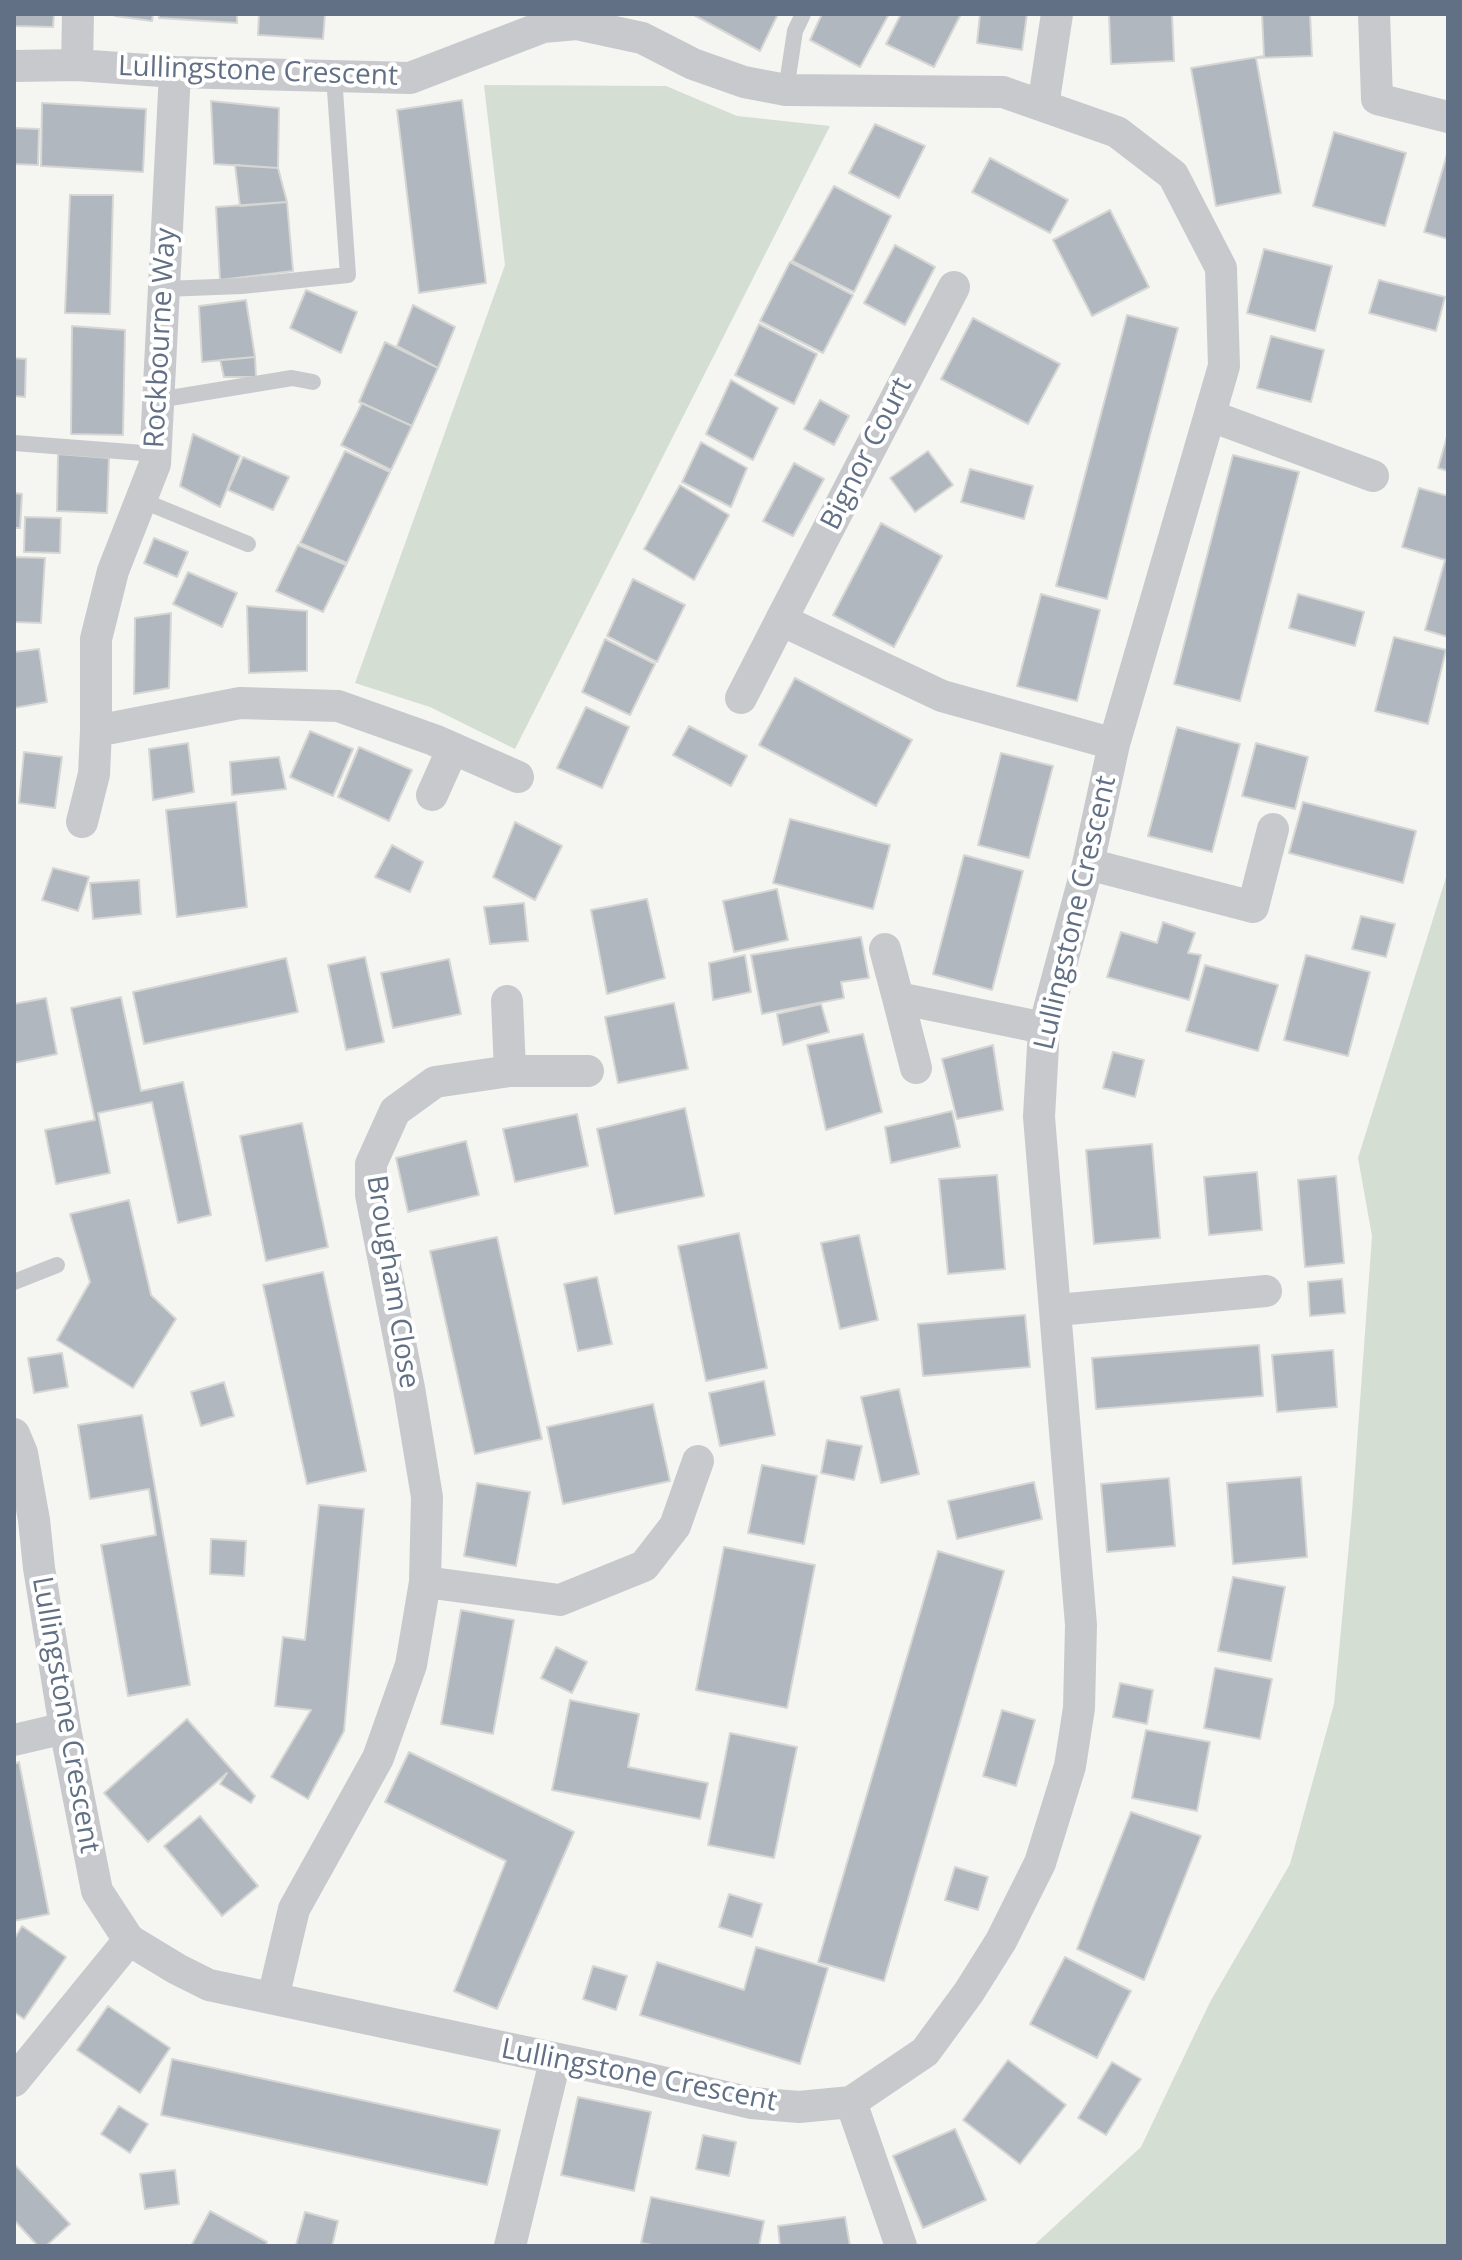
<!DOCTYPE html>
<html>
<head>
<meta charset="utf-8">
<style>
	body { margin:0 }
	#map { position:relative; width:1462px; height:2260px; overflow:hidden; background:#f5f6f1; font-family:"Open Sans",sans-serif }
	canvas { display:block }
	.frame { position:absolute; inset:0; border:16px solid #627085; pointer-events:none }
</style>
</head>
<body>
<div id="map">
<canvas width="1462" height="2260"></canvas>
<div class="frame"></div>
</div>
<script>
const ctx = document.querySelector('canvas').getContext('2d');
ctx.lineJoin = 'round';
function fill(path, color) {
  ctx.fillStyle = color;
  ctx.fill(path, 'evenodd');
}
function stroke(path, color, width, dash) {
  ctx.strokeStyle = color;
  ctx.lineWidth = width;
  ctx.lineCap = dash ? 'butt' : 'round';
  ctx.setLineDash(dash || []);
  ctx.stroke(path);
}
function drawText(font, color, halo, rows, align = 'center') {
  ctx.font = font + ' "Open Sans",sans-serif';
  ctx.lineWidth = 8;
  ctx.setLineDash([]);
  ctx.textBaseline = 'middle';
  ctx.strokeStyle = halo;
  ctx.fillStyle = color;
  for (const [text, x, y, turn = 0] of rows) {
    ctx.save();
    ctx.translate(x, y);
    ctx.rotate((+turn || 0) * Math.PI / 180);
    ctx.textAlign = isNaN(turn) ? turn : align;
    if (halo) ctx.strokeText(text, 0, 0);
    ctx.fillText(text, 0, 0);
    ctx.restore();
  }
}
fill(new Path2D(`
	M484 85 666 86 737 116 830 126 515 749 430 707 355 683 505 265Z
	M1448 871V2246H1033L1141 2147 1210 2002 1290 1864 1334 1704 1352 1512 1372 1236 1358 1158Z`), '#d5ded2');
const building = new Path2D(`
	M14 14H54L53 27 14 26Z
	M115 14H153L152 21 115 16Z
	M159 14H237V23L159 18Z
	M259 14H325L323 39 258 35Z
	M692 14H778L760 51Z
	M822 14H889L860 67 810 40Z
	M901 14H961L934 67 886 44Z
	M980 14H1027L1022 50 977 43Z
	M1109 14H1172L1174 61 1111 64Z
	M1262 14H1310L1312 56 1256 58 1281 193 1216 206 1191 68 1264 56Z
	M462 100 486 283 419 293 397 110Z
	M211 101 279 108 278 168 214 164Z
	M42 103 146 109 143 172 41 166Z
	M875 124 925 146 899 198 849 173Z
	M14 128 39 129 38 165 14 164Z
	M1334 132 1406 153 1385 226 1313 206Z
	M1448 151V239L1424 232Z
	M990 158 1068 200 1050 233 972 192Z
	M235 165 278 168 287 202 240 206Z
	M834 186 891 216 854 292 792 261Z
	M70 195H113L110 314 65 313Z
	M287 202 293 271 220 280 216 207Z
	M1110 210 1149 287 1092 316 1053 240Z
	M895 245 935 267 905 325 864 303Z
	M1264 249 1332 266 1315 331 1247 313Z
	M790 262 853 295 823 353 760 321Z
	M1379 280 1445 297 1436 331 1369 313Z
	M306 290 357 312 341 353 290 328Z
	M246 300 255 357 202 362 199 306Z
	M413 305 455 327 438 368 397 346Z
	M1127 315 1178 328 1107 599 1056 586Z
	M973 318 1060 364 1028 424 941 379Z
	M759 324 817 354 794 404 735 375Z
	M72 326 125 330 123 435 71 434Z
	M1271 336 1324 350 1311 402 1257 388Z
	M385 342 438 368 412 426 359 402Z
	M255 357 256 377H224L220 360Z
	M14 358 26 359 25 397 14 396Z
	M731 380 778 408 753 460 706 434Z
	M820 400 849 416 834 445 804 429Z
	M362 403 412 426 391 470 341 445Z
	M1448 433V471L1438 468Z
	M193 434 240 456 220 507 180 486Z
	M701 442 747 468 731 507 682 482Z
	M345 451 390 472 347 563 300 543Z
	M928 451 953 485 915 512 890 478Z
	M58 454 109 458 107 513 57 511Z
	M1233 455 1299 472 1240 701 1174 684Z
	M243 457 289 477 273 510 228 490Z
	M794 463 824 479 793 536 763 521Z
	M970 469 1033 486 1024 519 961 502Z
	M680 485 729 515 694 580 644 549Z
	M1419 488 1448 496V637L1425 630 1445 560 1402 547Z
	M14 493 22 494 20 528H14Z
	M25 517 61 518 60 553 24 552Z
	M881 523 942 556 894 647 833 615Z
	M154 538 188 552 177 577 144 563Z
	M298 545 346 565 323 612 276 591Z
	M14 557 45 558 41 623 14 622Z
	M188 572 237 593 222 627 173 604Z
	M633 579 685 605 657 662 607 636Z
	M1041 594 1100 610 1077 701 1017 686Z
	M1298 594 1364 612 1355 646 1289 628Z
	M247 606 307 611V671L249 673Z
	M171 613 169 688 134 694 135 618Z
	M1394 637 1446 650 1428 724 1375 711Z
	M605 639 655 664 630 715 582 692Z
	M39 649 47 702 14 708V652Z
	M795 678 912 740 876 806 759 745Z
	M586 707 629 727 602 788 557 768Z
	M689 726 747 756 731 786 673 755Z
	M1177 727 1240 744 1212 852 1148 836Z
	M310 731 353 749 333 796 290 777Z
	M188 743 194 792 153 800 149 749Z
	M1256 743 1308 757 1295 809 1242 796Z
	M359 747 412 770 389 821 338 797Z
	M24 752 62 757 55 808 19 803Z
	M1001 753 1053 766 1029 858 978 845Z
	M279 757 286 789 232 795 230 762Z
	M236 802 247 907 177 917 166 810Z
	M1303 802 1416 831 1403 883 1289 853Z
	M790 819 890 845 873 909 773 883Z
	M515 822 562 846 535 900 493 877Z
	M392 845 423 862 410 892 375 877Z
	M964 855 1023 871 992 990 933 974Z
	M53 868 89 877 78 911 42 900Z
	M139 880 141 914 93 919 90 883Z
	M777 889 788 940 734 952 723 901Z
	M647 899 665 978 607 994 591 910Z
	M524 903 528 941 490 944 484 907Z
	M1361 916 1395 924 1386 957 1352 949Z
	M1163 922 1195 933 1188 953 1201 955 1189 1000 1107 977 1121 932 1157 943Z
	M861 937 869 978 841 982 844 998 762 1014 751 955Z
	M745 955 751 992 713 1000 709 963Z
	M1306 955 1370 972 1348 1056 1284 1040Z
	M365 957 384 1042 346 1050 328 965Z
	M286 958 298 1012 144 1044 133 992Z
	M449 959 461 1014 393 1028 381 973Z
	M1205 965 1278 985 1258 1051 1186 1031Z
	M121 997 141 1091 183 1082 211 1215 178 1223 152 1102 98 1113 110 1173 56 1184 45 1130 95 1120 71 1008Z
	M46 998 57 1054 14 1063V1004Z
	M674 1003 688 1069 618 1083 605 1017Z
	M821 1004 829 1032 783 1045 777 1014Z
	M863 1034 882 1112 826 1130 807 1045Z
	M993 1045 1003 1110 957 1119 942 1059Z
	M1113 1052 1144 1060 1135 1097 1103 1088Z
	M685 1108 704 1196 615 1214 597 1129Z
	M952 1111 960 1147 891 1163 885 1127Z
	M577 1114 588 1166 515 1182 503 1129Z
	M302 1123 328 1247 266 1261 240 1136Z
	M466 1141 479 1195 408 1212 396 1158Z
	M1152 1144 1160 1238 1094 1244 1086 1150Z
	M1257 1172 1262 1230 1209 1235 1204 1177Z
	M997 1175 1005 1269 948 1274 939 1179Z
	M1336 1176 1344 1263 1305 1267 1298 1180Z
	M129 1200 151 1295 176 1319 133 1388 57 1340 90 1282 70 1214Z
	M739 1233 767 1368 706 1381 678 1246Z
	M859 1235 878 1320 840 1329 821 1243Z
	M497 1237 542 1439 475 1454 430 1251Z
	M323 1272 366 1471 307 1484 263 1285Z
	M597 1277 612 1344 578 1351 564 1284Z
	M1342 1279 1345 1313 1310 1316 1308 1282Z
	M1025 1315 1030 1367 923 1376 918 1324Z
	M1259 1345 1263 1396 1096 1409 1092 1358Z
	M1333 1350 1337 1407 1277 1412 1272 1355Z
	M62 1353 68 1387 34 1393 28 1358Z
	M764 1381 775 1435 720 1446 709 1393Z
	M224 1382 234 1416 201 1426 191 1392Z
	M899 1389 919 1474 881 1483 861 1397Z
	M653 1404 670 1481 563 1504 547 1427Z
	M142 1415 190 1685 128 1696 101 1545 156 1535 149 1489 90 1499 78 1425Z
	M827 1440 862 1446 854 1480 821 1473Z
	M762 1465 817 1476 804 1544 748 1533Z
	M1301 1477 1307 1557 1233 1564 1227 1483Z
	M1169 1478 1175 1546 1107 1552 1101 1484Z
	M1034 1482 1042 1519 957 1539 948 1501Z
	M477 1483 530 1492 516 1566 464 1556Z
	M319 1505 364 1509 344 1731 308 1799 271 1777 311 1710 275 1706 283 1637 305 1640Z
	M211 1539 246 1541 244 1576 210 1574Z
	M724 1547 815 1565 787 1708 696 1690Z
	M938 1551 1004 1571 884 1981 818 1962Z
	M1233 1577 1285 1587 1271 1661 1218 1651Z
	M461 1610 514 1620 493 1734 441 1724Z
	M556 1647 587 1662 572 1693 541 1678Z
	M1215 1668 1272 1679 1260 1739 1204 1728Z
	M1120 1683 1153 1690 1147 1724 1113 1717Z
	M570 1700 639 1714 628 1767 708 1783 700 1819 552 1790Z
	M1002 1710 1035 1720 1016 1786 983 1776Z
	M187 1719 255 1796 251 1803 220 1784 227 1773 148 1842 104 1793Z
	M1146 1730 1210 1742 1197 1811 1132 1798Z
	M730 1733 797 1747 774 1858 708 1845Z
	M409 1752 574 1832 497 2009 454 1991 506 1861 385 1802Z
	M19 1762 49 1914 14 1921V1764Z
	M1131 1812 1201 1836 1144 1980 1077 1949Z
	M200 1816 258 1886 222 1916 164 1846Z
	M955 1867 988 1877 978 1910 945 1900Z
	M729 1894 762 1904 752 1937 719 1927Z
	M22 1926 66 1957 24 2019 14 2012V1939Z
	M756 1947 828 1968 800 2064 640 2015 657 1962 744 1990Z
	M1065 1957 1131 1991 1097 2058 1030 2024Z
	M593 1966 627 1976 616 2010 583 1999Z
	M108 2006 170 2048 140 2093 77 2050Z
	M172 2059 500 2130 487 2185 161 2115Z
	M1008 2060 1066 2105 1020 2164 963 2120Z
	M1112 2062 1141 2079 1106 2135 1078 2118Z
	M578 2097 651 2112 634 2191 561 2175Z
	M119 2106 148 2124 130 2153 101 2134Z
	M955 2129 986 2200 923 2228 893 2156Z
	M703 2135 736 2142 729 2176 696 2169Z
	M14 2164 70 2224 46 2246H38L14 2220Z
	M175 2170 179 2204 145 2209 140 2174Z
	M651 2197 764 2221 759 2246H658L641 2243Z
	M210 2211 267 2242 265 2246H191Z
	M305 2212 338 2221 332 2246 296 2245Z
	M845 2217 850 2246H780L778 2226Z`);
fill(building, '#b1b7be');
stroke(building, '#d6d7d4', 2);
stroke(new Path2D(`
	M786 90 795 31 803 14
	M164 289 242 286 348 275 334 76
	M158 400 292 378 313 382
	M14 443 156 454
	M141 500 248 544
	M14 1282 57 1265`), '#c7c9cd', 16);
stroke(new Path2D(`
	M1374 14 1377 99 1448 117
	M77 65 78 14
	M14 66 77 65 175 72 410 78 543 27 577 24 642 38 693 64 744 82 786 90 1003 92 1117 132 1173 175 1221 268 1224 366 1114 744 1088 864 1044 1028 1039 1117 1081 1625 1079 1708 1070 1766 1040 1863 1001 1941 969 1992 925 2052 851 2102 799 2107 751 2103 624 2073 209 1985 177 1969 129 1940 97 1891 65 1728 39 1568 34 1520 22 1453 14 1434
	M175 72 155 464 113 571 96 639V731L240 703 338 706 434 740 518 777
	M1043 106 1057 14
	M1211 416 1373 476
	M781 620 954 287
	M741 698 781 620 942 696 1114 744
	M432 795 453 748
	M82 822 94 774 96 731
	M1088 864 1253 907 1273 829
	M885 949 898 998
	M507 1001 510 1071
	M916 1068 898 998 1044 1028
	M1057 1310 1266 1291
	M425 1582 560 1600 644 1566 675 1526 698 1461
	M14 1740 65 1728
	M273 1998 294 1909 378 1758 411 1665 425 1582 427 1497 409 1388 371 1195V1164L395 1111 435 1082 510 1071H588
	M14 2081 129 1940
	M851 2102 901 2246
	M510 2246 555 2061`), '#c7c9cd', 32);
drawText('28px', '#627085', '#fff', [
	["Lullingstone Crescent",258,72,2],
	["Rockbourne Way",161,338,-87],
	["Bignor Court",867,454,-63],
	["Lullingstone Crescent",1076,913,-77],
	["Brougham Close",392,1282,81],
	["Lullingstone Crescent",65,1715,80],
	["Lullingstone Crescent",639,2076,11]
]);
</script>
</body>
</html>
